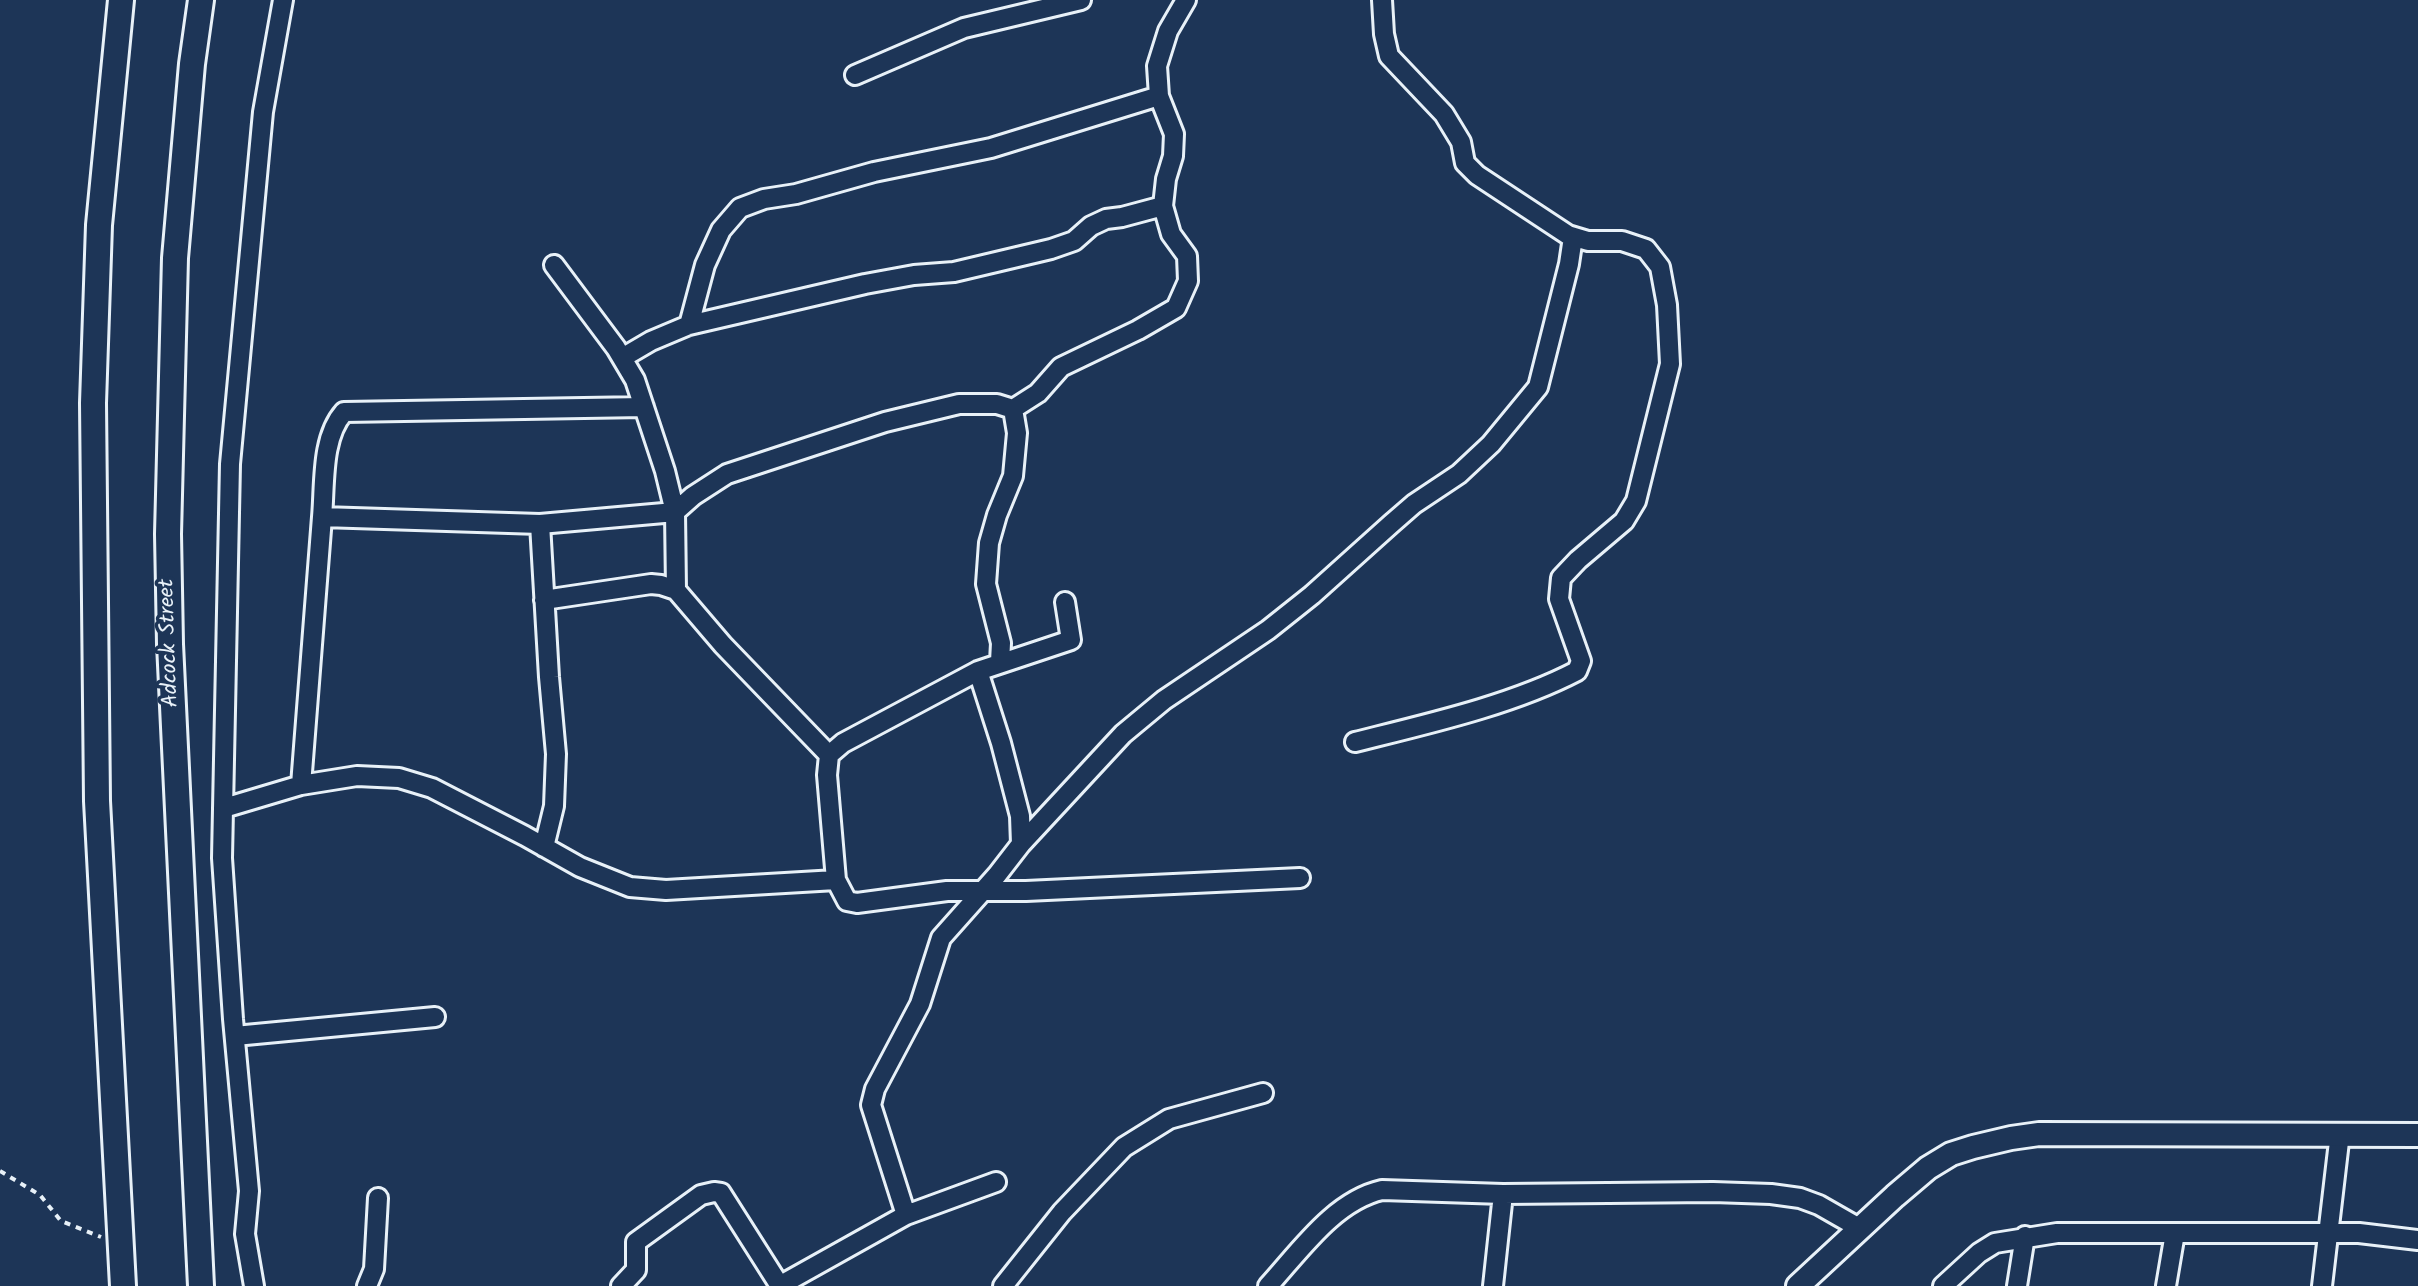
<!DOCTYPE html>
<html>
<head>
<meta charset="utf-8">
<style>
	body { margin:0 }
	canvas { display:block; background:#1d3557 }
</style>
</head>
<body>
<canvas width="2418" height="1286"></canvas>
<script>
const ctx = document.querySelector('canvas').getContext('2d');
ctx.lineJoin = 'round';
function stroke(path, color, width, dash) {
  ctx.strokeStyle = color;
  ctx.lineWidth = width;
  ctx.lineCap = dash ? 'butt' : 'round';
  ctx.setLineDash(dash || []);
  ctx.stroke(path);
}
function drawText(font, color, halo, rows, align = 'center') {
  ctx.font = font + ' Kalam,sans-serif';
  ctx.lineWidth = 7;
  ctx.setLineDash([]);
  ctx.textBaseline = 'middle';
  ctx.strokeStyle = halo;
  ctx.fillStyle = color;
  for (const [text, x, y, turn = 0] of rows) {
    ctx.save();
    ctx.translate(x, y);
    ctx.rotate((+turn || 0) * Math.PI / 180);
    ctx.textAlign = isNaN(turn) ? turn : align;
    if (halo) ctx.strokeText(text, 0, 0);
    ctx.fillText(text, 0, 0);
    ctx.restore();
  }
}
const minor = new Path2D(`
	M855 75 964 28 1081 0
	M554 265 616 348 635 380 665 471 675 512 676 590
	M689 325 705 265 721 230 740 208 764 199 796 194 874 172 991 148 1159 96
	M622 358 651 341 689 325 865 284 914 275 954 272 1051 249 1074 241 1091 226 1106 219 1122 217 1163 206
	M1013 409 1038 393 1061 367 1138 330 1176 308 1188 281 1187 256 1171 234 1163 206 1166 179 1173 156 1174 134 1159 96 1157 66 1168 31 1186 0
	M322 517C325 484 321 438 344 412L644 407
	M540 524 549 677 556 754 554 806 544 847
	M544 600 651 584 661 585 676 590 723 645 829 755
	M1355 742C1427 724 1512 705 1577 671L1581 661 1559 599 1561 578 1578 560 1624 521 1636 501 1670 364 1667 305 1660 267 1646 249 1622 241H1588L1568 235 1477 175 1465 163 1461 142 1444 114 1389 56 1384 34 1382 0
	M301 785 322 517 540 524 675 512 693 496 727 474 885 422 959 404H997L1013 409 1017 433 1013 476 997 515 989 543 986 584 1001 643 1000 662
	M224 808 301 785 357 776 399 778 432 788 525 836 580 867 630 887 666 890 836 880 827 775 829 755 843 743 978 671 1071 640 1065 602
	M1021 844 1123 734 1164 700 1268 630 1312 595 1391 524 1414 504 1459 474 1491 444 1538 387 1569 264 1573 237
	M836 880 847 901 857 903 947 891H1026L1300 878
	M235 1036 435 1017
	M906 1215 871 1105 875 1089 920 1004 941 938 997 875 1021 844 1020 816 1001 743 978 671
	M254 1286 245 1234 249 1191 233 1019 222 858 230 464 263 112 283 0
	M367 1286 374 1269 378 1198
	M621 1286 636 1270V1242L701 1195 714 1192 721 1193 780 1286
	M779 1286 906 1215 996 1182
	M1003 1286 1062 1212 1124 1147 1169 1119 1263 1093
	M1268 1286C1300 1251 1334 1201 1382 1190L1503 1194 1713 1192 1771 1194 1800 1198 1819 1205 1861 1229
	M1493 1286 1503 1194
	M1943 1286 1979 1253 1995 1243 2057 1233H2359L2418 1240
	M2017 1286 2025 1236
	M2166 1286 2175 1233
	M2322 1286 2340 1133`);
const tertiary = new Path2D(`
	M1798 1286 1895 1196 1928 1168 1951 1154 1973 1147 2011 1138 2039 1134 2418 1135`);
const secondary = new Path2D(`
	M121 0 99 225 93 403 97 801 123 1286
	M201 0 192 64 175 258 168 534 170 644 201 1286`);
stroke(minor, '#e8f1f8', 24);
stroke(tertiary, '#e8f1f8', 28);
stroke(secondary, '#e8f1f8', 30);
stroke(new Path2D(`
	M0 1171 40 1195 61 1221 101 1237`), '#e8f1f8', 4, [6, 6]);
stroke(minor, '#1d3557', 18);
stroke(tertiary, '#1d3557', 22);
stroke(secondary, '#1d3557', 24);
drawText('22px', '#e8f1f8', '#1d3557', [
	["Adcock Street",171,643,-92]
]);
</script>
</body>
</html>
